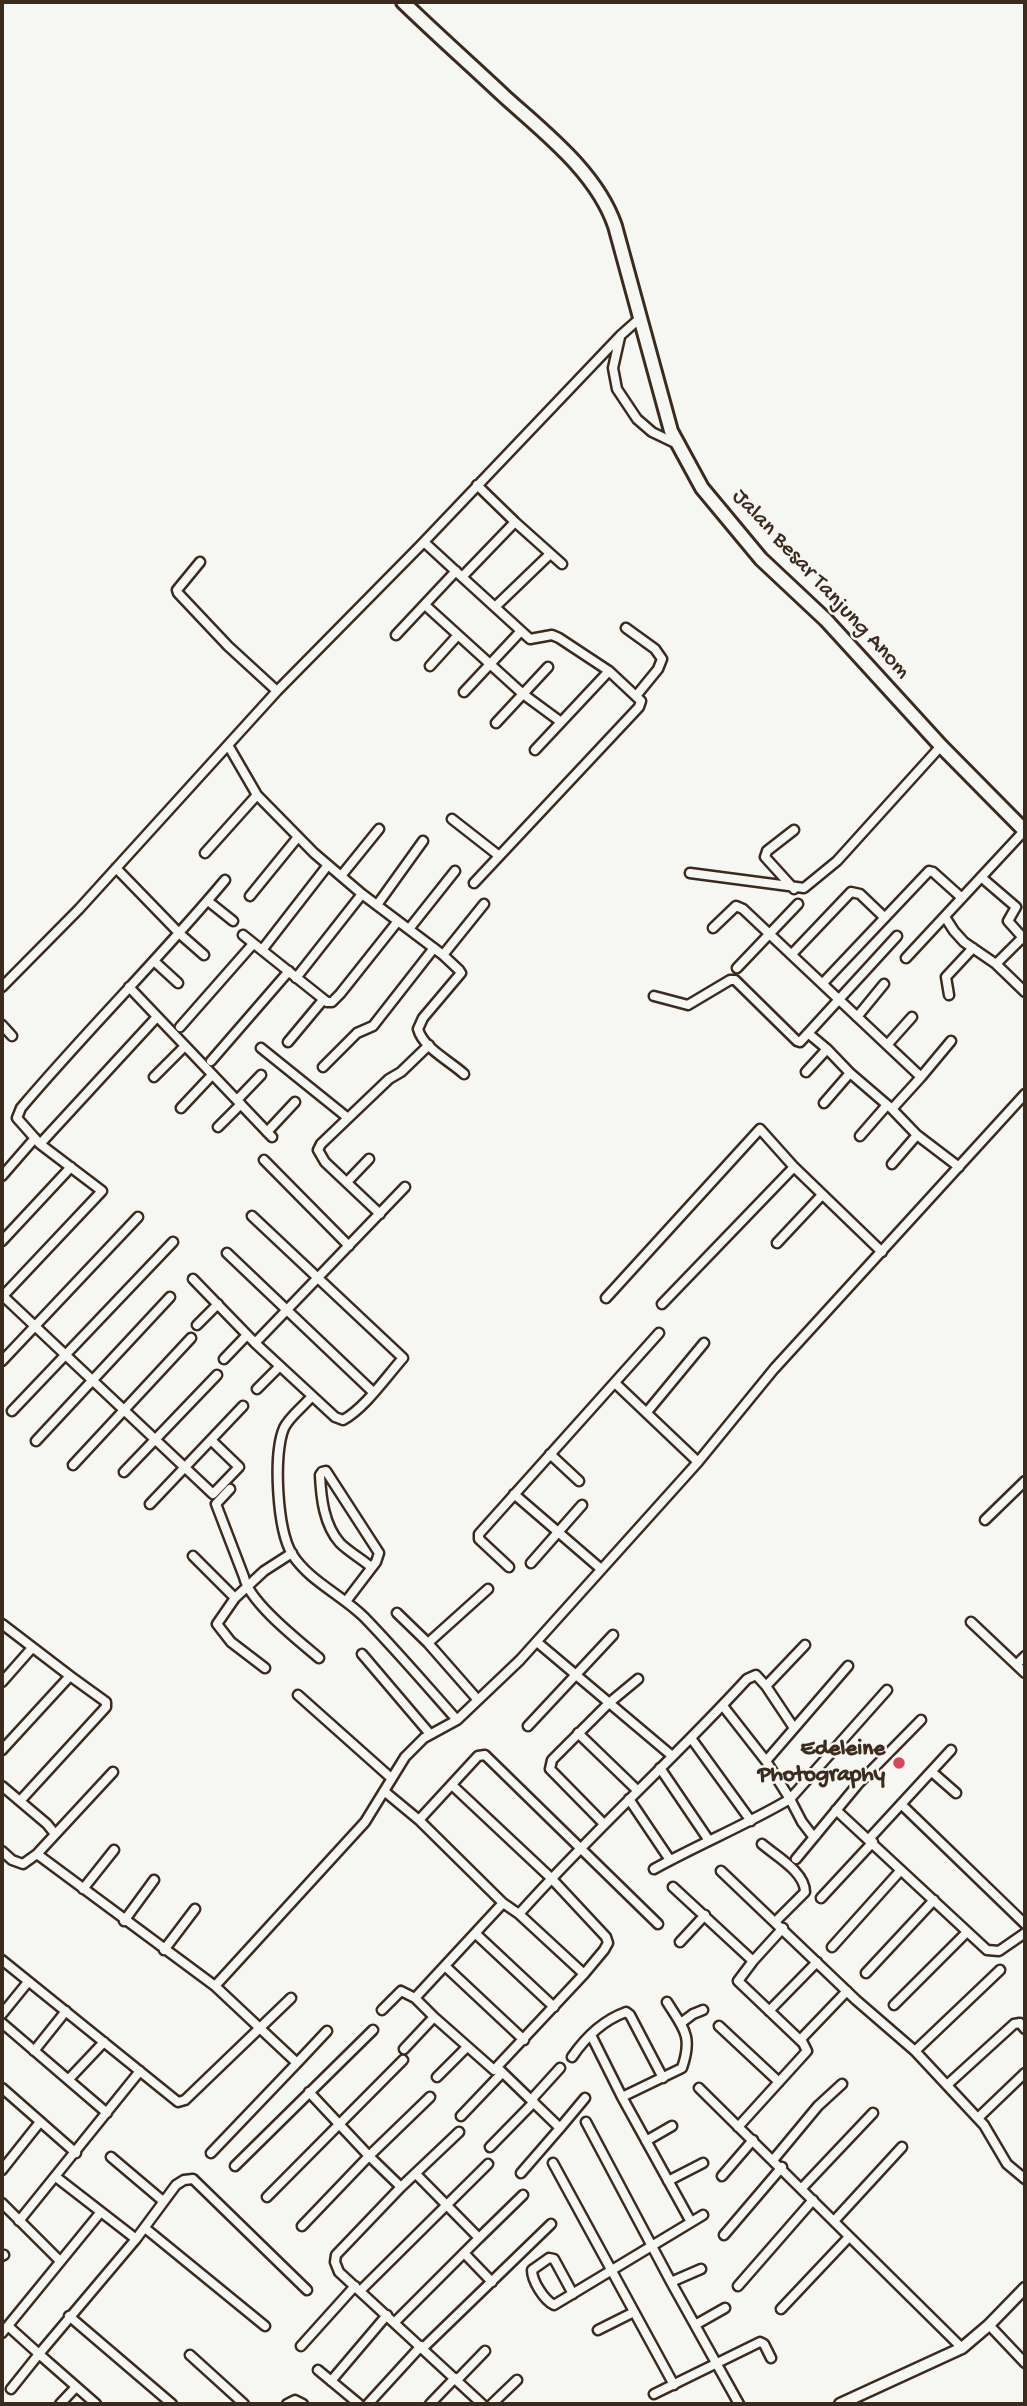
<!DOCTYPE html>
<html>
<head>
<meta charset="utf-8">
<style>
	body { margin:0 }
	#map { position:relative; width:1027px; height:2406px; overflow:hidden; background:#f6f6f2; font-family:"Gochi Hand",sans-serif }
	canvas { display:block }
	.frame { position:absolute; inset:0; border:4px solid #3b2a1e; pointer-events:none }
</style>
</head>
<body>
<div id="map">
<canvas width="1027" height="2406"></canvas>
<div class="frame"></div>
</div>
<script>
const ctx = document.querySelector('canvas').getContext('2d');
ctx.lineJoin = 'round';
function stroke(path, color, width, dash) {
  ctx.strokeStyle = color;
  ctx.lineWidth = width;
  ctx.lineCap = dash ? 'butt' : 'round';
  ctx.setLineDash(dash || []);
  ctx.stroke(path);
}
function drawText(font, color, halo, rows, align = 'center') {
  ctx.font = font + ' "Gochi Hand",sans-serif';
  ctx.lineWidth = 5;
  ctx.setLineDash([]);
  ctx.textBaseline = 'middle';
  ctx.strokeStyle = halo;
  ctx.fillStyle = color;
  for (const [text, x, y, turn = 0] of rows) {
    ctx.save();
    ctx.translate(x, y);
    ctx.rotate((+turn || 0) * Math.PI / 180);
    ctx.textAlign = isNaN(turn) ? turn : align;
    if (halo) ctx.strokeText(text, 0, 0);
    ctx.fillText(text, 0, 0);
    ctx.restore();
  }
}
const minor = new Path2D(`
	M620 337 613 368 617 389 637 419 652 432 677 444
	M515 522 562 564
	M424 542 462 577 515 522 477 485
	M200 562 177 590 178 593 228 646 277 691
	M462 577 530 639 552 635 559 638 609 671 641 701 639 707 474 883
	M425 605 523 694 561 722
	M495 607 550 554
	M626 628 655 649 662 659 658 669 636 696
	M396 635 456 571
	M430 666 458 635
	M464 692 521 631
	M496 723 548 667
	M228 745 257 795 314 853 362 894 443 955 459 970 461 973 423 1018 418 1029C423 1048 450 1061 464 1074
	M535 750 609 671
	M452 819 498 855
	M794 830 767 851 765 857 794 889
	M205 853 257 795
	M116 868 180 934 204 955
	M690 873 804 888 837 861 941 746
	M341 876 379 829
	M981 877 1016 907 1008 921 1025 940
	M250 896 298 837
	M208 901 233 921
	M377 905 423 841
	M945 917 954 931 964 942 996 964 1025 992
	M713 928 736 906 743 909 921 1077 892 1109 917 1135 959 1167
	M409 929 455 871
	M243 935 327 1002H332L340 994 398 921
	M262 950 328 865
	M792 954 851 892 860 894 884 917
	M443 955 484 904
	M906 958 1025 830
	M154 961 178 983
	M996 964 1025 935
	M737 968 798 904
	M296 978 362 894
	M823 983 929 871 933 872 962 898
	M2 987 79 909 277 691 420 546 621 335 639 319
	M129 987 272 1137
	M949 995 946 977 973 948
	M654 996 688 1005 730 980H735L797 1041 800 1042 897 936
	M857 1017 884 984
	M2 1025 12 1036
	M180 1027 253 944
	M809 1034 827 1049 850 1073 892 1109
	M288 1042 323 1000
	M887 1045 912 1017
	M261 1048 348 1118
	M211 1061 289 971
	M323 1067 357 1033 373 1026 434 948
	M806 1072 827 1049
	M154 1077 184 1047
	M921 1077 951 1041
	M237 1100 261 1075
	M824 1103 850 1073
	M181 1108 212 1075
	M218 1127 241 1104
	M267 1132 295 1102
	M860 1136 887 1105
	M40 1144 156 1018
	M264 1160 349 1246
	M892 1164 917 1135
	M2 1176 35 1138
	M347 1182 369 1159
	M380 1214 325 1162 318 1150 321 1144 389 1079 401 1072 429 1045
	M2 1241 71 1167
	M777 1243 822 1195
	M227 1253 373 1392
	M193 1279 255 1343 335 1417 343 1420C365 1408 386 1377 403 1358L252 1216
	M3 1296 213 1494 239 1467 211 1440
	M2 1297 102 1191 40 1144 17 1118 21 1108C87 1030 160 958 225 880
	M606 1298 760 1129 794 1167 882 1252
	M662 1304 794 1167
	M197 1325 218 1304
	M255 1343 405 1187
	M224 1359 247 1335
	M2 1361 138 1217
	M615 1383 698 1462
	M257 1389 280 1366
	M312 1396C304 1406 289 1417 284 1428 273 1454 277 1529 292 1554 309 1581 342 1595 364 1617 396 1650 426 1685 457 1720
	M12 1411 173 1242
	M647 1412 704 1343
	M36 1441 170 1297
	M550 1454 579 1481
	M73 1465 191 1338
	M124 1472 217 1375
	M230 1489 216 1504 244 1577C249 1602 299 1641 319 1658
	M514 1494 601 1569
	M150 1504 243 1406
	M985 1520 1025 1481
	M193 1556 235 1598
	M531 1563 582 1505
	M509 1567 479 1539V1534L659 1333
	M347 1600 376 1562 379 1553 326 1471 322 1472 320 1475C321 1498 324 1525 340 1543 349 1552 362 1559 371 1567
	M397 1613 428 1643 478 1700
	M971 1622 1025 1673
	M2 1624 70 1676 2 1750
	M537 1642 671 1755
	M428 1643 488 1589
	M362 1654 430 1734
	M1017 1664 1025 1656
	M265 1668 231 1642 217 1624 235 1598 264 1571 292 1553
	M2 1682 32 1648
	M766 1686 805 1645
	M298 1695 390 1777
	M528 1726 613 1635
	M578 1733 637 1790
	M691 1738 751 1821
	M766 1761 848 1666
	M660 1768 708 1839
	M113 1772 37 1854 215 1986 365 1822 405 1757 424 1738 457 1720 520 1660 698 1462 774 1369 1025 1094
	M932 1772 956 1793
	M2 1786 47 1824 55 1834
	M384 1791 419 1820
	M629 1799 670 1860
	M20 1801 106 1707V1702L70 1676
	M901 1804 1025 1924
	M836 1810 987 1950 999 1951 1025 1933
	M603 1823 550 1769 552 1760 609 1703 638 1679
	M816 1835H812L802 1822 790 1799 887 1690
	M869 1839 951 1750
	M762 1844C776 1856 805 1872 805 1892L776 1921
	M2 1851 12 1860 23 1864 37 1854
	M796 1859 858 1784 921 1720
	M654 1869C699 1844 746 1825 790 1799L766 1761 723 1706
	M721 1871 856 2000 915 2051 984 2125 1007 2164 1025 2179
	M673 1887 753 1961
	M83 1889 114 1850
	M821 1898 873 1842
	M519 1914 584 1974
	M124 1921 154 1880
	M658 1924 485 1755 478 1756 419 1820 503 1903 519 1914C592 1832 673 1760 747 1679L756 1675 766 1686 794 1728
	M476 1934 554 2007
	M680 1942 705 1915
	M832 1947 901 1870
	M164 1950 195 1909
	M2 1960 178 2102 185 2100 291 1998
	M445 1966 524 2040
	M866 1973 934 1900
	M215 1986 297 2063 327 2031
	M415 1998 434 2017 494 2070 584 1974 604 1950 608 1943 606 1937 551 1878 452 1785
	M894 2005 967 1932
	M382 2010 401 1991 415 1998 503 1903
	M769 2011 817 1962
	M2 2014 28 1982
	M2 2023 107 2113
	M681 2023 693 2014 703 2010
	M719 2026 779 2082
	M591 2035 622 2097 691 2222
	M800 2040 847 1991
	M404 2049 434 2017
	M34 2051 66 2011
	M915 2051 1000 1970
	M572 2057C585 2038 604 2020 626 2012L630 2015 663 2078
	M500 2070 531 2100
	M437 2077 467 2047
	M69 2079 104 2042
	M947 2085 1014 2024 1020 2023 1025 2029
	M2 2088 76 2153
	M699 2088 962 2348
	M309 2092 369 2156 401 2187
	M622 2097 682 2068C693 2036 684 2029 667 2002
	M461 2116 502 2073
	M978 2118 1025 2073
	M586 2122 671 2282 739 2404
	M738 2127 807 2051 803 2043 738 1981 753 1961 783 1928
	M560 2128 585 2098
	M459 2132 401 2187 336 2255 335 2262 339 2272 482 2404
	M646 2141 672 2126
	M490 2147 534 2102
	M211 2153 297 2063
	M111 2157 163 2201
	M774 2159 818 2106 842 2084
	M553 2163 674 2385
	M235 2166 373 2030
	M2 2170 40 2122
	M521 2173 560 2128 531 2100 560 2068
	M722 2176 753 2140
	M668 2181 703 2163
	M802 2188 873 2113
	M267 2197 403 2060
	M2 2203 60 2261
	M19 2221 140 2071
	M834 2221 902 2147
	M302 2226 369 2156 430 2097
	M145 2228 265 2326
	M724 2235 782 2167
	M479 2238 523 2195
	M136 2239 176 2185 184 2180 193 2179 307 2290
	M464 2253 492 2282
	M2 2256 4 2255
	M671 2282 701 2269
	M738 2286 813 2200
	M360 2291 488 2164
	M573 2294 554 2259 549 2258 532 2270C532 2281 544 2300 554 2305L703 2215
	M781 2309 849 2237
	M69 2316 172 2404
	M395 2322 479 2238 416 2174
	M695 2325 725 2308
	M989 2325 1025 2363
	M8 2326 39 2354 136 2239 56 2177
	M598 2330 632 2313
	M2 2333 100 2213
	M301 2346 355 2286
	M423 2348 551 2224
	M190 2355 244 2404
	M318 2370 359 2404
	M457 2380 485 2351
	M331 2381 387 2315
	M11 2389 39 2354 96 2404
	M654 2394 760 2342 764 2344 771 2358
	M60 2404 76 2387
	M287 2404 295 2400 303 2404
	M368 2404 421 2346
	M430 2404 455 2378
	M492 2404 517 2380`);
const tertiary = new Path2D(`
	M840 2404 962 2348 989 2325 1025 2288`);
const primary = new Path2D(`
	M403 2C436 34 471 65 505 97 546 134 597 173 615 226L671 431 702 488 761 559 826 620 941 746 1025 831`);
stroke(minor, '#3b2a1e', 13);
stroke(tertiary, '#3b2a1e', 15);
stroke(primary, '#3b2a1e', 18);
stroke(minor, '#f6f6f2', 8);
stroke(tertiary, '#f6f6f2', 10);
stroke(primary, '#f6f6f2', 12);
for (const [x, y, r, color] of [
	[899,1763,7,"#d1495b"]
]) {
  const dot = new Path2D();
  dot.arc(x, y, r, 0, 2 * Math.PI);
  ctx.fillStyle = color;
  ctx.fill(dot);
  stroke(dot, '#f6f6f2', 2.5);
}
drawText('23px', '#3b2a1e', '#f6f6f2', [
	["Jalan Besar Tanjung Anom",820,585,47]
]);
drawText('bold 23px', '#3b2a1e', '#f6f6f2', [
	["Edeleine",885,1750],
	["Photography",885,1776]
], 'right');
</script>
</body>
</html>
